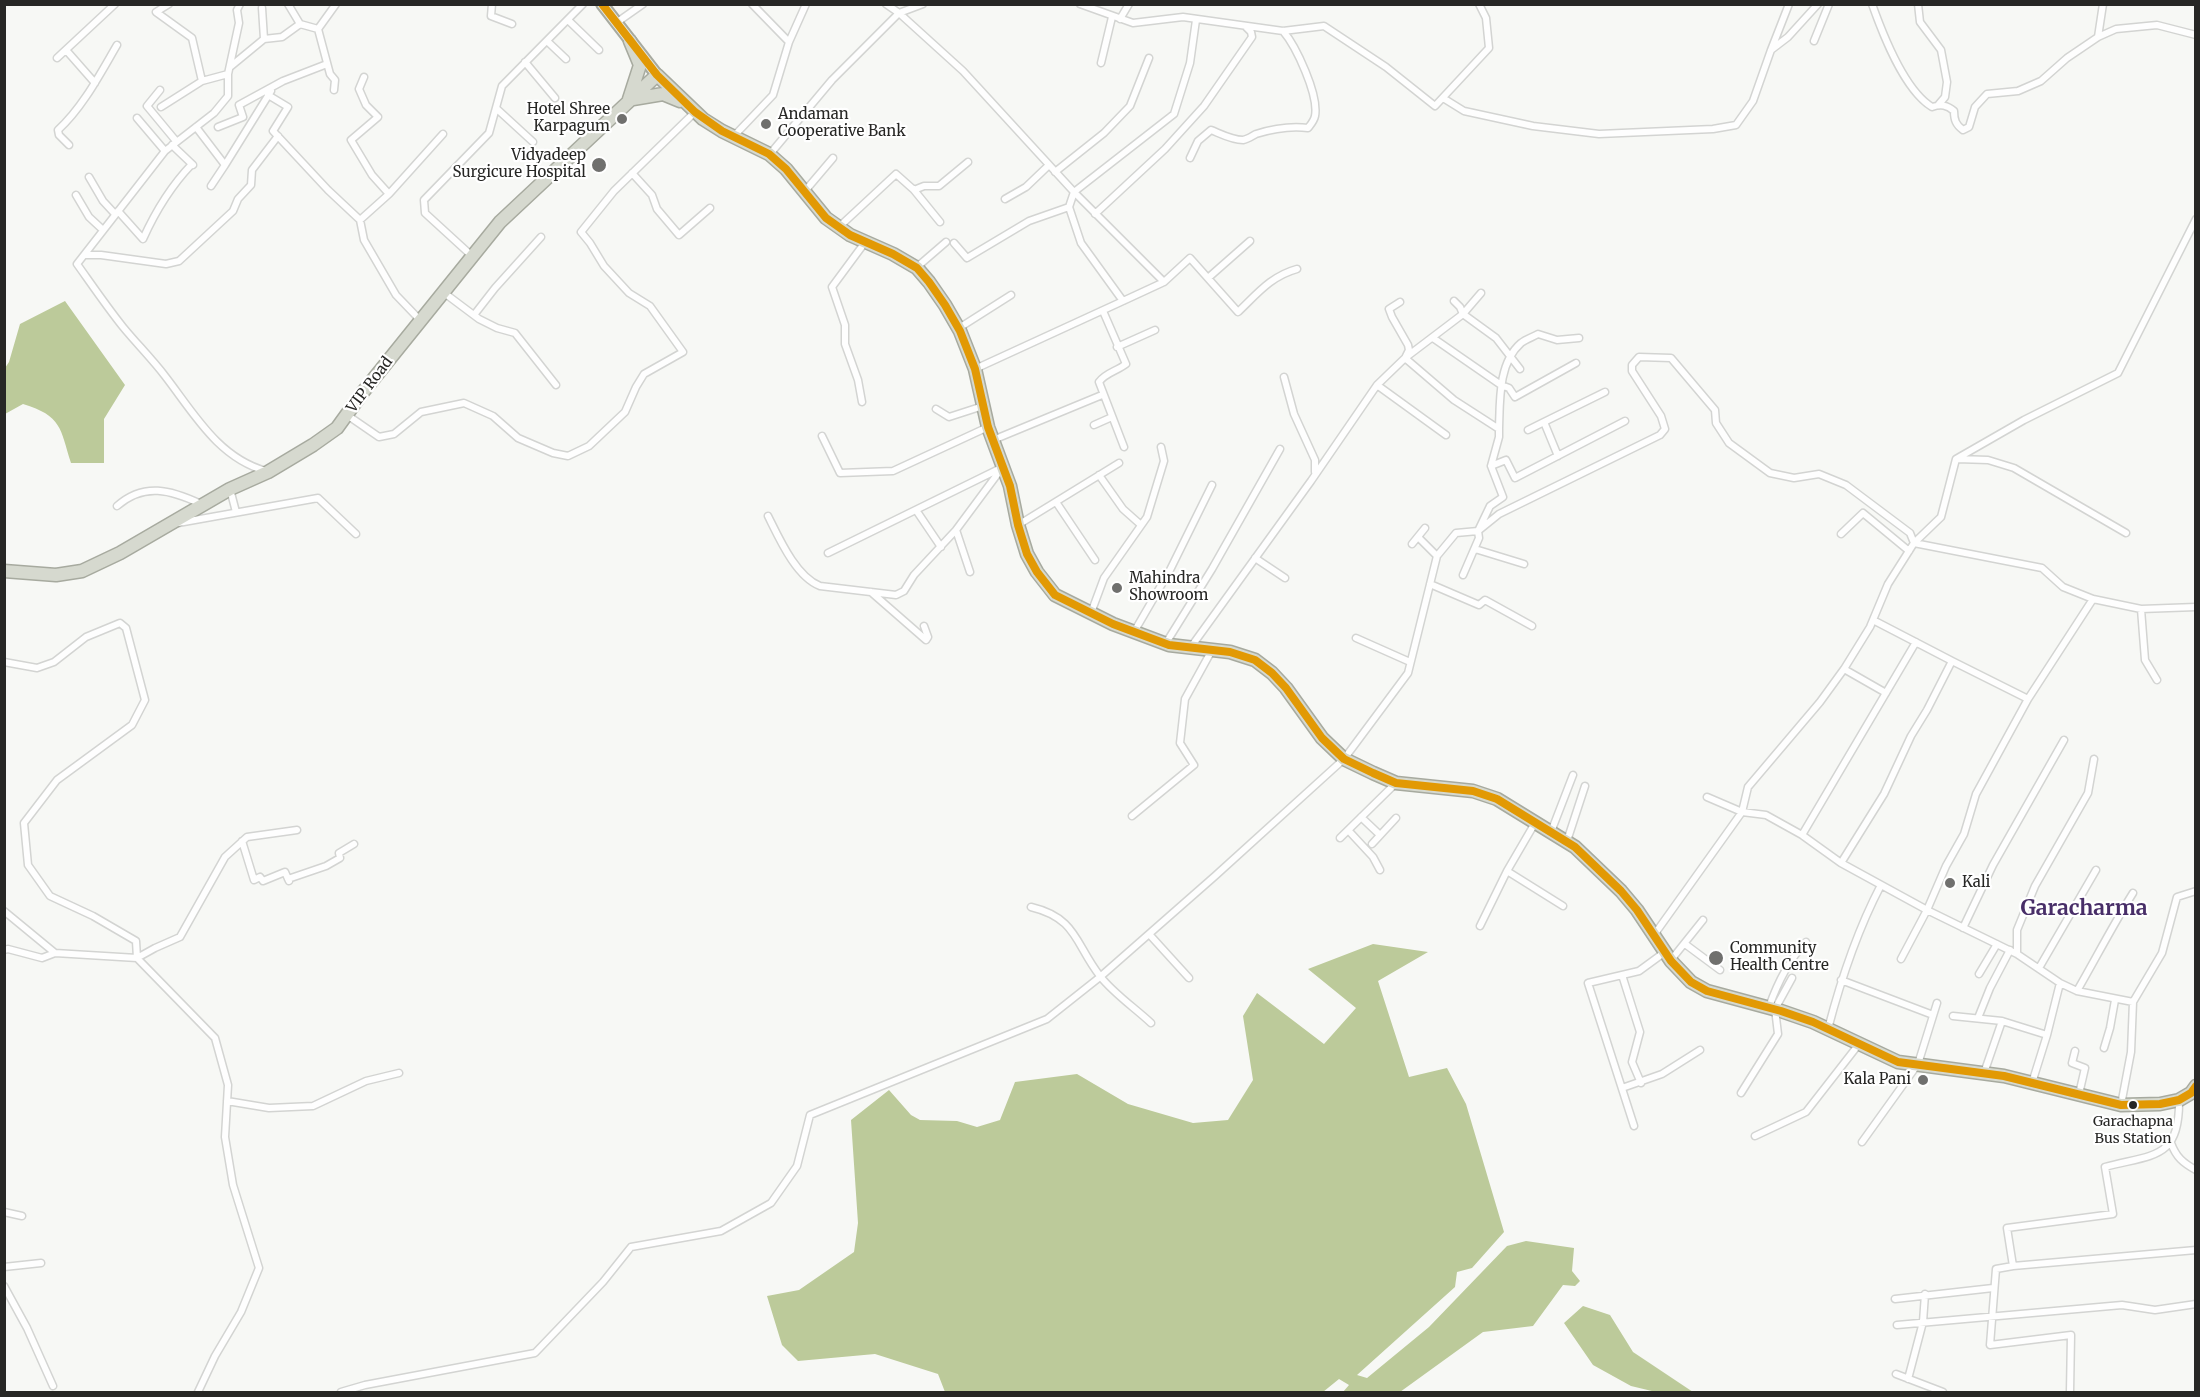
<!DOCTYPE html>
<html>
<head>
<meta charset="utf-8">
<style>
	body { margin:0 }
	#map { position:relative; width:2200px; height:1397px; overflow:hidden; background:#f7f8f5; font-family:Merriweather,serif }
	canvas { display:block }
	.frame { position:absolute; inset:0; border:6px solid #272725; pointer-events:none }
</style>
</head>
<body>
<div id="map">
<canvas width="2200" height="1397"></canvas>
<div class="frame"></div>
</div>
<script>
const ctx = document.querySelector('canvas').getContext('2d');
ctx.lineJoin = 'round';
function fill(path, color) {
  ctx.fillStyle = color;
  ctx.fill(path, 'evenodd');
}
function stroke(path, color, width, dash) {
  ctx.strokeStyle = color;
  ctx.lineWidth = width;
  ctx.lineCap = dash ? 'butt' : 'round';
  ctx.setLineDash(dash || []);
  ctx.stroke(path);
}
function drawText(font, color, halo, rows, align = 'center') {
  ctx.font = font + ' Merriweather,serif';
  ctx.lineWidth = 4.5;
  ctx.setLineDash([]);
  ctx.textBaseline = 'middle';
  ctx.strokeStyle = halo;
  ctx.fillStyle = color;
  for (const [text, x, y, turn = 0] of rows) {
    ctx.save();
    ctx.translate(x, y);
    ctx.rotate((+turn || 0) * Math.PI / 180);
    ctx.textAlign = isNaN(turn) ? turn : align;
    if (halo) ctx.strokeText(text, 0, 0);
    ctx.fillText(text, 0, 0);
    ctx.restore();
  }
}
fill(new Path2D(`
	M65 301 125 385 104 419V463H71C60 428 62 416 23 404L5 414V368L9 362 20 324Z
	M1373 944 1428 952 1378 981 1409 1077 1447 1068 1466 1104 1504 1232 1472 1268 1457 1272 1455 1287 1357 1375 1367 1378 1429 1327 1507 1246 1526 1241 1574 1248 1572 1271 1580 1281 1575 1286 1563 1285 1533 1326 1483 1332 1400 1392H1343L1349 1385 1339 1379 1323 1392H945L938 1374 875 1354 798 1361 782 1345 767 1296 799 1290 854 1252 858 1223 851 1120 889 1090 911 1115 920 1120 957 1121 977 1127 1000 1120 1015 1082 1077 1074 1128 1104 1193 1123 1228 1120 1253 1080 1243 1016 1257 993 1324 1044 1356 1008 1308 969Z
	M1583 1306 1610 1315 1633 1352 1693 1392H1656L1631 1386 1593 1365 1564 1323Z`), '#bcca9a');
const street = new Path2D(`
	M169 4 156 12 192 38 202 81
	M240 4 237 10 239 23 228 74V96L214 113 165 151 77 264C92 285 107 307 123 327 137 344 152 359 165 376 193 412 218 458 266 471
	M288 4 300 24
	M492 4 491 16 512 24
	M752 4 789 42
	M886 4 899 13 963 71 1074 192 1069 207 1081 243 1123 301 975 369
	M1080 4 1133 23 1183 17 1283 31 1324 26 1386 67 1435 106 1489 48 1486 18 1479 4
	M1789 4 1771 50 1788 37 1818 4
	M1872 4C1883 35 1904 90 1932 107 1941 104 1947 105 1954 111 1954 120 1956 125 1963 130L1969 127 1975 107 1987 94 2018 91 2041 81 2067 58 2098 37 2116 29 2157 25 2196 35
	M1918 4 1920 22 1941 50 1947 82 1945 97 1939 104
	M262 8 264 39
	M1120 19 1129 4
	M568 20 599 50
	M616 23 643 4
	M2098 37 2103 4
	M547 41 566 59
	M1814 41 1829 4
	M66 50 95 83
	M57 58 115 4
	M525 62 555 98
	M1101 63 1112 17
	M230 67 264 39 282 37 300 24 318 29
	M160 90 147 106 176 141
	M334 90 335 80 330 74 318 29 336 4
	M268 95 288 107 273 131 328 190 360 220 364 240 396 295 420 320
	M1443 98 1464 111 1533 126 1599 134 1713 129 1736 125 1753 101 1771 50
	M161 107 202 81 228 74
	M497 109 533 142
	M137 118 165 151
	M196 127 225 165 211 186
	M218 127 243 117 239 105 283 81 327 64
	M734 136 773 95 789 42 806 4
	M69 145 59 135 58 130C83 107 100 74 117 45
	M172 145 193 165
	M770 154 832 80 899 13 923 4
	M1190 158 1198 141 1211 130C1221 134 1232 140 1243 140 1248 139 1252 136 1256 134 1272 129 1292 126 1308 128 1311 124 1314 121 1315 116 1319 95 1296 46 1283 31
	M225 165 271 91
	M1055 172 1104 133 1130 106 1149 58
	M632 173 652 195 657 209 679 235 710 208
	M89 177 103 201 115 214
	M914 190 924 186H939L968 162
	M805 191 833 158
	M389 194 443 134
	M76 195 89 217 103 230
	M1005 199 1026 187 1049 165
	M118 211 143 239C156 210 170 187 192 164
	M1095 214 1165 149 1204 106 1252 37 1251 32 1246 27
	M360 220 389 194 372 175 351 140 378 117 366 105 359 89 364 77
	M839 227 896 174 914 190 940 222
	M954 243 967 258 1029 221 1069 207
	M85 255H101L166 264 179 261 233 211 238 199 251 185 252 170 278 136
	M472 256 425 213 424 200 489 133 502 86 583 4
	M917 267 946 242
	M1208 278 1250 241
	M1164 282 1190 258 1238 312C1257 294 1271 276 1297 269
	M443 292 479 319 497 328 515 333 556 385
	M1123 301 1164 282 1074 192 1174 114 1190 63 1196 20
	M1454 301 1460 307 1463 314 1481 293
	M1400 302 1389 309 1392 317 1408 345 1409 350 1406 356
	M1103 311 1126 364C1117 371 1105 373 1099 382L1124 447
	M474 315 495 288 541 237
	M959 328 1011 295
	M1433 338 1501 385 1509 388 1515 397 1576 363
	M1117 347 1155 330
	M1405 358 1463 314 1496 338 1520 369
	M1284 377 1294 414 1315 460V472
	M1377 385 1405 358 1454 400 1499 429V437L1491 466 1503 497 1490 506 1478 531 1479 538 1463 575
	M862 402 858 380 845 344V325L832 287 866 241
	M936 409 949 417 983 406
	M347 415 379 437 394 434 421 412 464 403 493 416 518 438 553 453 568 456 589 446 625 412 636 387 644 374 683 352 650 306 629 293 604 266 590 243 581 232 614 191 695 112
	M1094 425 1112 417
	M1499 429C1500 401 1498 363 1521 343 1526 339 1533 337 1538 334L1557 340 1579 338
	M1528 430 1544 422
	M822 436 840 473 893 471 988 427
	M993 440 1102 395
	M1558 456 1544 422 1605 392
	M1957 459 1988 460 2014 468 2126 533
	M1491 466 1506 460 1515 478 1625 421
	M1099 475 1123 509 1141 525
	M230 489 236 512
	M1056 502 1095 560
	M117 506C144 482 171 490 201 504
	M916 510 941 547
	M768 516C779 538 796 577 820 586L896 595 904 591 914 575 956 530 1002 468
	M178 523 318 498 356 534
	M1018 525 1119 463
	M956 530 970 572
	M1841 534 1863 513 1909 551
	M1418 537 1437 556
	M1412 544 1425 528
	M1475 549 1524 564
	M828 553 999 469
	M1255 558 1285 578
	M1430 584 1479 605 1485 600 1532 626
	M871 592 926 640 928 637 924 626
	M2141 609 2145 660 2157 680
	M1091 613 1104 578 1147 517 1164 461 1161 447
	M1873 620 1952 661
	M1134 632 1170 570 1212 485
	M1356 638 1410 662
	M1166 643 1212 569 1280 449
	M1191 647 1311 481 1377 385 1446 435
	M4 662 37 668 54 662 86 637 120 623 126 628 145 700 132 725 57 780 24 823 28 865 50 896 93 916 136 941 137 958 215 1038 228 1085 225 1137 233 1185 259 1268 241 1312 215 1356 198 1392
	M1844 669 1886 693
	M1707 797 1742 812 1766 815 1802 835 1841 863 1927 910 2017 954 2060 983 2077 991 2133 1002
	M1132 816 1194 765 1180 743 1185 699 1212 650
	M1361 817 1380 835
	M1348 830 1373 857 1380 870
	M1551 832 1573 775
	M1802 835 1916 642
	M1340 838 1396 783
	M242 841 254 880 260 877 263 881 285 872 289 881
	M1567 841 1585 786
	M1372 844 1396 818
	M1841 863 1884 794 1911 736 1927 710 1952 661 2028 699
	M1507 871 1563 906
	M288 879 326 866 340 858 339 853 354 844
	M1031 907C1077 918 1075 944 1100 976 1113 993 1135 1008 1151 1023
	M4 911 55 953
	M1480 926 1507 871 1535 823
	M1963 928 1993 865 2064 740
	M1149 934 1189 978
	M1654 935 1742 812 1748 787 1820 702 1844 669 1870 627 1888 584 1914 543 1941 517 1956 459 2024 420 2118 373 2196 219
	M1685 944 1720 970
	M4 950 8 949 42 958 55 953 137 958 155 948 180 937 225 857 247 837 297 830
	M2017 954V930L2035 886 2088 793 2094 759
	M1901 959 1927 910 1946 866 1964 834 1976 794 2028 699 2093 599
	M1671 960 1703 920
	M2039 968 2096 870
	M1979 974 1997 944
	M1622 975 1640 1032 1632 1062 1641 1083
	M1841 980 1933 1015
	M2077 991C2096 958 2113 925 2133 893
	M1769 1007C1777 984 1789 960 1806 942
	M1953 1016 2002 1021
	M1978 1018 1990 988 2010 950
	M1828 1029C1841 979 1857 931 1881 885
	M2104 1048 2110 1028 2115 1000
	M2075 1051 2072 1063 2085 1068 2079 1094
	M1984 1073 2002 1021 2047 1035
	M2032 1083 2047 1035 2060 983
	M1622 1088 1662 1074 1700 1050
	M1741 1093 1778 1034 1775 1009 1792 978
	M227 1101 269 1108 313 1106 366 1081 399 1073
	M2121 1105 2131 1052 2133 1002 2162 953 2177 897 2196 891
	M1634 1126 1588 983 1639 971 1665 952
	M1755 1136 1806 1112 1859 1044
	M1862 1142 1918 1064 1937 1003
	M2171 1143C2176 1157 2183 1163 2196 1170
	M4 1212 22 1216
	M2013 1266 2196 1250
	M4 1267 41 1263
	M4 1286 27 1328 53 1386
	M1895 1299 1993 1288
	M1897 1325 2122 1305 2155 1310 2196 1304
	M1896 1374 1943 1392
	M1908 1379 1923 1322 1925 1294
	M341 1392 365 1385 535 1353 603 1282 631 1247 721 1231 771 1203 797 1166 810 1115 1047 1019 1100 977 1215 876 1344 759 1408 673 1437 556 1456 533 1478 531 1499 514 1660 435 1665 429 1661 416 1632 371V365L1639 357 1671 358 1715 410 1716 423 1729 443 1770 473 1794 478 1819 474 1846 485 1910 533 1914 543 2042 568 2063 587 2093 599 2141 609 2196 607
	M2070 1392 2071 1335 1990 1345 1996 1269 2013 1266 2007 1228 2113 1214 2105 1167C2153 1154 2180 1160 2179 1100`);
const primary = new Path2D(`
	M602 4 657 75`);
const highway = new Path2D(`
	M629 99 640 65 630 41
	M633 99 663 94 680 101
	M4 571 56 575 82 571 120 553 230 489 268 472 313 445 337 428 363 392 500 222 657 75 703 119 722 131 769 154 786 169 826 218 850 235 893 254 917 268 929 282 945 305 960 331 975 369 988 427 1010 486 1018 525 1027 554 1037 572 1055 595 1113 624 1169 645 1230 652 1255 660 1272 673 1286 688 1322 738 1344 759 1373 773 1396 783 1473 791 1497 799 1575 847 1621 891 1637 910 1671 961 1691 982 1707 991 1781 1011 1813 1022 1898 1062 2004 1076 2121 1105 2160 1104 2179 1100 2191 1093 2196 1086`);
stroke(street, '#d3d4d2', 9);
stroke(primary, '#a7aa9f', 14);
stroke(highway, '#a7aa9f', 15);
stroke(street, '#fefefe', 6);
stroke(primary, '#e5e7e1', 10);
stroke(highway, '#d6d9cf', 12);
stroke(new Path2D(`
	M602 4 657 75 695 112 722 131 769 154 786 169 826 218 850 235 893 254 917 268 929 282 945 305 960 331 975 369 988 427 1010 486 1018 525 1027 554 1037 572 1055 595 1113 624 1169 645 1230 652 1255 660 1272 673 1286 688 1322 738 1344 759 1373 773 1396 783 1473 791 1497 799 1575 847 1621 891 1637 910 1671 961 1691 982 1707 991 1781 1011 1813 1022 1898 1062 2004 1076 2121 1105 2160 1104 2179 1100 2191 1093 2196 1086`), '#e29904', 8);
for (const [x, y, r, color] of [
	[622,119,6,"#70706e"],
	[766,124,6,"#70706e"],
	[599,165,8,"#70706e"],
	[1117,588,6,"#70706e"],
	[1950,883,6,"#70706e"],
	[1716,958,8,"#70706e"],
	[1923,1080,6,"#70706e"],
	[2133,1105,5,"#272725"]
]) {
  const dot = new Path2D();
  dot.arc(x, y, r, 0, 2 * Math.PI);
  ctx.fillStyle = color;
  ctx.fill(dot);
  stroke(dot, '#fff', 2);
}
drawText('14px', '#272725', '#fff', [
	["Garachapna",2133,1122],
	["Bus Station",2133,1139]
]);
drawText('15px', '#272725', '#fff', [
	["Hotel Shree",610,110,"right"],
	["Karpagum",610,127,"right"],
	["Andaman",778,115],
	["Cooperative Bank",778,132],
	["Vidyadeep",586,156,"right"],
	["Surgicure Hospital",586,173,"right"],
	["Mahindra",1129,579],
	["Showroom",1129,596],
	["Kali",1962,883],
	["Community",1730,949],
	["Health Centre",1730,966],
	["Kala Pani",1911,1080,"right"]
], 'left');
drawText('15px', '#272725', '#fff', [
	["VIP Road",370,385,-53]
]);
drawText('bold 21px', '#482e68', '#fff', [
	["Garacharma",2084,909]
]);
</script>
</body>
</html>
